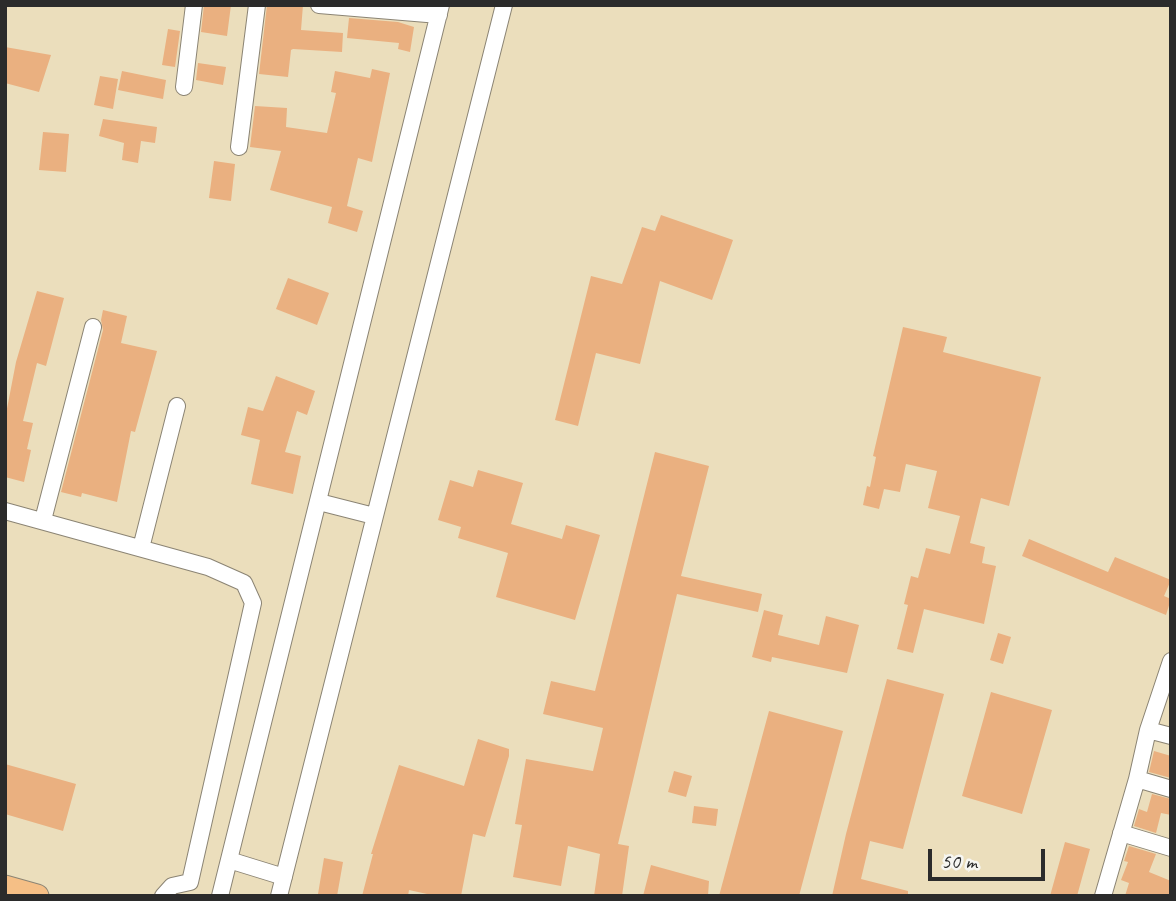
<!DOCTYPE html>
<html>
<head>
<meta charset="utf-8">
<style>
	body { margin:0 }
	#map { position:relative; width:1176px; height:901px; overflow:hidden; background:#ebdebc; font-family:Caveat,sans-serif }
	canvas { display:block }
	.frame { position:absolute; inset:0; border:7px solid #2b2b2b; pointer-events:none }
	.scale { position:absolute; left:928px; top:849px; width:117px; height:32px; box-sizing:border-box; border:4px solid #2b2b2b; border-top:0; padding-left:9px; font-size:21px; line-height:24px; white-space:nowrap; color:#2b2b2b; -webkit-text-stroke:5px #f6f6f2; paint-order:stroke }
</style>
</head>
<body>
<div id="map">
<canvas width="1176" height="901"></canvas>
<div class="frame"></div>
<div class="scale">50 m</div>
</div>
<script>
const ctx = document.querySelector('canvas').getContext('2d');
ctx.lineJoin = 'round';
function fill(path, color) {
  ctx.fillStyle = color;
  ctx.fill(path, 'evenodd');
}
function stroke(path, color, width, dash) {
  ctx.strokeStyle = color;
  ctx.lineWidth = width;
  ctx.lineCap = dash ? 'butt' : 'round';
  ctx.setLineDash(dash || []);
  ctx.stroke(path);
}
fill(new Path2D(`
	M204 5H231L227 36 201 32Z
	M267 5H303L301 30 343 33 342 52 293 49 291 50 288 77 259 74Z
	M349 18 398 22 414 27 410 52 398 49 399 43 347 38Z
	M168 29 180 31 175 67 162 65Z
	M5 47 51 55 39 92 5 83Z
	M198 63 226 67 223 85 196 80Z
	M372 69 390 73 372 162 358 158 347 206 363 211 357 232 328 223 332 207 270 190 281 151 250 147 255 106 287 108 286 127 327 133 336 93 331 92 335 71 370 78Z
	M122 71 166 80 163 99 118 90Z
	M100 76 118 79 113 109 94 105Z
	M103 119 157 127 155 143 141 141 138 163 122 160 124 143 99 136Z
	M43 132 69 134 66 172 39 170Z
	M214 161 235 164 231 201 209 198Z
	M661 215 733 240 712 300 660 281 640 364 596 353 578 426 555 420 591 276 622 284 642 227 655 231Z
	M288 278 329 293 317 325 276 309Z
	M37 291 64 298 46 366 37 363 23 421 33 423 27 449 31 450 24 482 5 477V419L16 362Z
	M103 310 127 316 121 343 157 351 135 432 131 431 117 502 82 493 81 497 61 492 103 330 101 320Z
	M903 327 947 337 943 352 1041 377 1009 506 981 498 970 543 985 547 982 563 996 566 984 624 924 609 913 653 897 649 908 605 904 604 911 576 918 578 926 548 950 554 960 516 928 508 937 471 906 464 900 492 884 489 879 509 863 505 867 486 870 487 876 457 873 456Z
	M276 376 315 391 307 415 297 411 285 452 301 456 293 494 251 484 260 440 241 435 248 407 263 411Z
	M655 452 709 466 681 576 762 594 758 612 677 594 618 844 629 846 622 896H594L600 854 568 846 561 886 513 877 522 825 515 824 526 759 593 771 603 728 543 714 551 681 595 691Z
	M478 470 523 483 511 524 562 539 566 525 600 535 575 620 496 597 508 553 458 538 461 527 438 520 450 480 473 487Z
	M1029 539 1108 572 1115 557 1171 580 1164 596 1171 599 1166 615 1022 556Z
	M764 610 783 615 778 635 819 645 826 616 859 625 847 673 772 657 771 662 752 657Z
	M998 633 1011 637 1003 664 990 660Z
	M887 679 944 694 903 849 870 841 861 879 908 891V896H832L846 834Z
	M991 692 1052 710 1022 814 962 796Z
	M769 711 843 731 799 896H719Z
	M478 739 509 749V756L485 837 473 834 461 896H436L409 890 408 896H362L373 854H371L399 765 464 786Z
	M1154 751 1171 756V778L1149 772Z
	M5 764 76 784 63 831 5 814Z
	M674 771 692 776 686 797 668 792Z
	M1152 794 1171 799V815L1161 813 1156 833 1134 826 1139 809 1147 812Z
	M694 806 718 809 716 826 692 823Z
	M1065 842 1090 849 1077 896H1050Z
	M1129 846 1156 854 1149 872 1171 881V896H1125L1129 883 1121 880 1128 862 1124 861Z
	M324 858 343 862 337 896 318 894Z
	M651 865 709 881 708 896H643Z`), '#eab080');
const minor = new Path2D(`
	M319 5 439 15
	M184 87 194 5
	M239 147 257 5
	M319 502 374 516
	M5 511 208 567 244 583 253 603 190 882 172 886 163 896
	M43 520 93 327
	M141 548 177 406
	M1148 730 1171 736
	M1137 779 1171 789
	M1121 833 1171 848
	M229 860 284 877
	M220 896 441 5
	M279 896 504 5
	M1103 896 1137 779 1148 730 1171 661`);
const highway = new Path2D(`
	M5 887 37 896`);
stroke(minor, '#8b8474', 18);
stroke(highway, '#8b8474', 25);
stroke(minor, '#fff', 16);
stroke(highway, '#f5bf86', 23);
</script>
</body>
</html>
